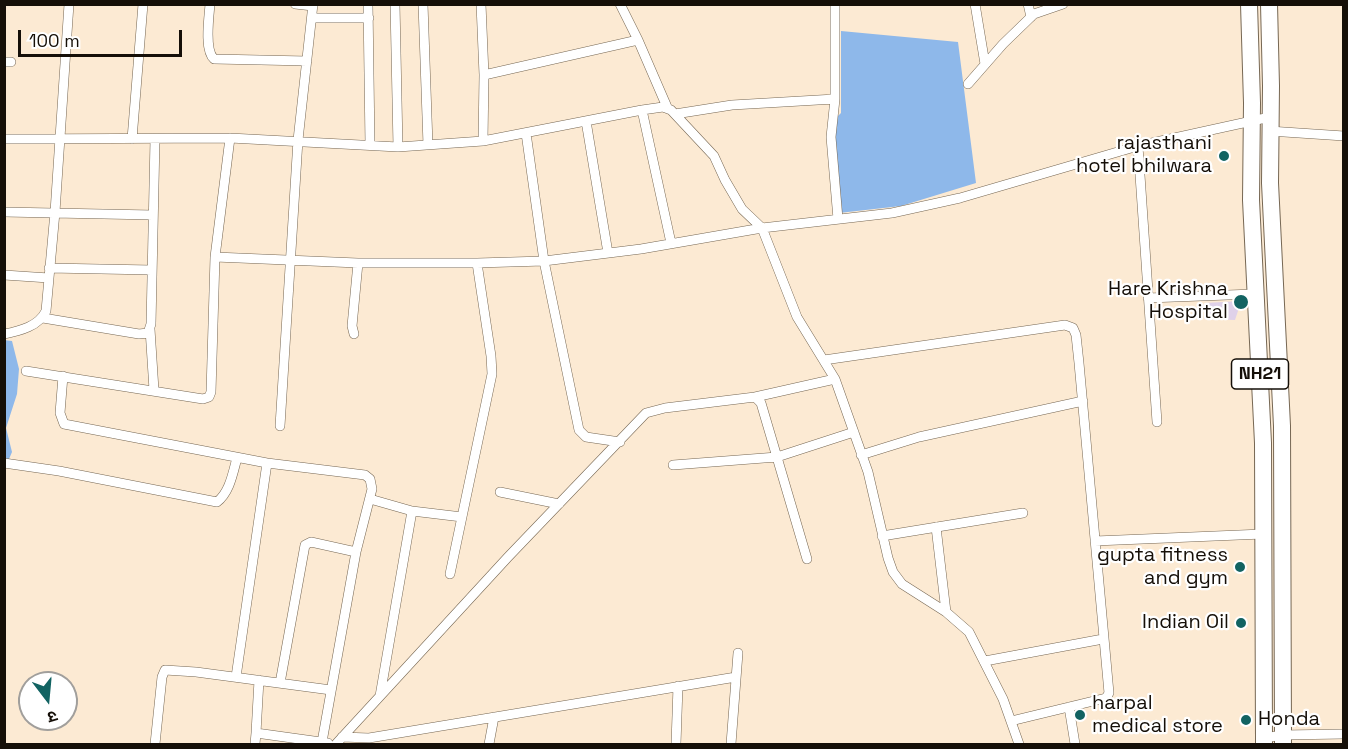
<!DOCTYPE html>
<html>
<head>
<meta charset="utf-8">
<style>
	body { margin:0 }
	#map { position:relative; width:1348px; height:749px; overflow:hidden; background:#fcead3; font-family:"Space Grotesk","Noto Sans Devanagari",sans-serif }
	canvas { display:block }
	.frame { position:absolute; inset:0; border:6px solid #150f08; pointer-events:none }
	.north { position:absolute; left:18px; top:671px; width:60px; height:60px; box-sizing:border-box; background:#fff; border:2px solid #a19f9c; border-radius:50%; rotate:164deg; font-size:16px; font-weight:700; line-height:24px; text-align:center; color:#150f08 }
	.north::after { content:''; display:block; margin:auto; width:21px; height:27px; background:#126362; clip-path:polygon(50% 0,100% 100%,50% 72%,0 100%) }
	.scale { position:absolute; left:18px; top:30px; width:164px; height:27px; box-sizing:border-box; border:3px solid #150f08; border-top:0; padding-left:8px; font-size:18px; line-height:21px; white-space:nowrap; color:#150f08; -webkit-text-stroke:4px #fff; paint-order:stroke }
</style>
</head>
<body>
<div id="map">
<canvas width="1348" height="749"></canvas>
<div class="frame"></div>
<div class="north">उ</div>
<div class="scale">100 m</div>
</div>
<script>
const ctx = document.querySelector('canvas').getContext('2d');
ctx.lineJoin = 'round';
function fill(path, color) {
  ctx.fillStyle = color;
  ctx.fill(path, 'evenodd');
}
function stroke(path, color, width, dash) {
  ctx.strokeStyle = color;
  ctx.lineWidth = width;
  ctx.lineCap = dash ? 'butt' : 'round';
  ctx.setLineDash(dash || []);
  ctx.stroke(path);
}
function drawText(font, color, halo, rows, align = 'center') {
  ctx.font = font + ' "Space Grotesk",sans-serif';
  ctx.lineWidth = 4.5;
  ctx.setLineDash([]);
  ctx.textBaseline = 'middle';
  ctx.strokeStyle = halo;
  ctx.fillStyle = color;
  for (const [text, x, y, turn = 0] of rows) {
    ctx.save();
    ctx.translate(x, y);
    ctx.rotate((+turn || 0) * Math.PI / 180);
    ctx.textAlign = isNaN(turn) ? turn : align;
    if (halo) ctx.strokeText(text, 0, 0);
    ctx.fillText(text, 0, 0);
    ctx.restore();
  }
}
fill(new Path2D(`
	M841 31 958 42 976 183 901 206 839 213 833 121 841 113Z
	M4 340 12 341 19 369 17 394 6 428 12 452 9 459 4 460Z`), '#8eb8ea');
fill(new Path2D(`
	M1240 301 1241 302 1235 320 1204 319 1205 303Z`), '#dfd1e9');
const street = new Path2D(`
	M210 4C209 18 204 50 214 59L307 61
	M295 4 313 6
	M368 4 370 145
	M395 4 398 147
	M423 4 428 145
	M481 4 484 75 483 141
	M620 4 638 40 667 107
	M835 4V99L831 137 838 219
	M975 4 985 64
	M1028 4 1031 17
	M312 18H369
	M4 62H11
	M484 75 638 40
	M968 84 1003 44 1034 14 1063 4
	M642 110 671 243
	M675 114 732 105 835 99
	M586 121 608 253
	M1269 131 1344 136
	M526 133 544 261 579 430 586 437 620 442
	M4 139 230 138 398 147 483 141 642 110 663 107 671 110 714 156 725 180 742 209 762 228 797 317 835 379 868 472 888 558 893 572 902 584 946 612 969 632 1003 699 1019 744
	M132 139 143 4
	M1138 146 1157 422
	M4 212 153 215
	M215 257 358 263H477L544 261 641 249 762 228 892 213 960 198 1138 146 1270 117
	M49 268 152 270
	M4 275 49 278
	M1148 298 1254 294
	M43 318 139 334 148 333 151 324 155 139
	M150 329 154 390
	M4 334C20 331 39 326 46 311L55 212 69 4
	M354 334 352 326 358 263
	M824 360 1065 325 1073 328 1076 335 1079 363 1109 693 1106 698 1011 721
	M26 371 203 399 209 397 211 392 215 257 230 138
	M63 376 60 413 64 424 267 463 365 475 370 479 372 489 356 552 322 742
	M755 397 761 403 807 559
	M280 426 298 140 313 4
	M861 455 919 437 1083 401
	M4 463 59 471 217 502C230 492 233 472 237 458
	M673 465 777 457 854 432
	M500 492 559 504
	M370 499 412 511 462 517
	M936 527 946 612
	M882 536 1023 513
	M1095 541 1263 534
	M450 574 492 374 491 356 477 263
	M985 661 1103 639
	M236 677 267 463
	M280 683 305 545 311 542 356 552
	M380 696 412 511
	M1069 707 1075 744
	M256 733 259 680
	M342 737 369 738 736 677
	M1264 738 1283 735 1344 734
	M155 744 162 677 165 670 196 672 331 690
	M255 744 256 733 328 743
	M336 744 508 557 646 413 665 408 755 397 835 379
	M489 744 494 717
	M676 744 678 686
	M731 744 738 653`);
const highway = new Path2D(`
	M1249 4 1252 103 1251 200 1263 443 1264 744
	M1269 4 1271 86 1270 183 1282 426 1283 744`);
stroke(street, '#766753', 10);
stroke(highway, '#766753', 18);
stroke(street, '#fff', 9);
stroke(highway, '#fff', 16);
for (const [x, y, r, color] of [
	[1224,156,6,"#126362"],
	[1241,302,8,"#126362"],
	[1240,567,6,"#126362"],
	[1241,623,6,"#126362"],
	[1080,715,6,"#126362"],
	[1246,720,6,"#126362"]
]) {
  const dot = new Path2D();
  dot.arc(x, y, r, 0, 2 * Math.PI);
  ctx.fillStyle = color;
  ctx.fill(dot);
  stroke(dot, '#fff', 2);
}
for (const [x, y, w] of [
	[1260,374,57]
]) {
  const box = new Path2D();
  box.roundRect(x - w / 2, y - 15, w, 30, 4.5);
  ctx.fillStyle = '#fff';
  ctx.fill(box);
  stroke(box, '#150f08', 1.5);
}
drawText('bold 18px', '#150f08', null, [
	["NH21",1260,374]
]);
drawText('20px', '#150f08', '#fff', [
	["rajasthani",1212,144],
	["hotel bhilwara",1212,167],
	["Hare Krishna",1228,290],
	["Hospital",1228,313],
	["gupta fitness",1228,556],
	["and gym",1228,579],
	["Indian Oil",1229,623],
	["harpal",1092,704,"left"],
	["medical store",1092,727,"left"],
	["Honda",1258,720,"left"]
], 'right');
</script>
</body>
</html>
